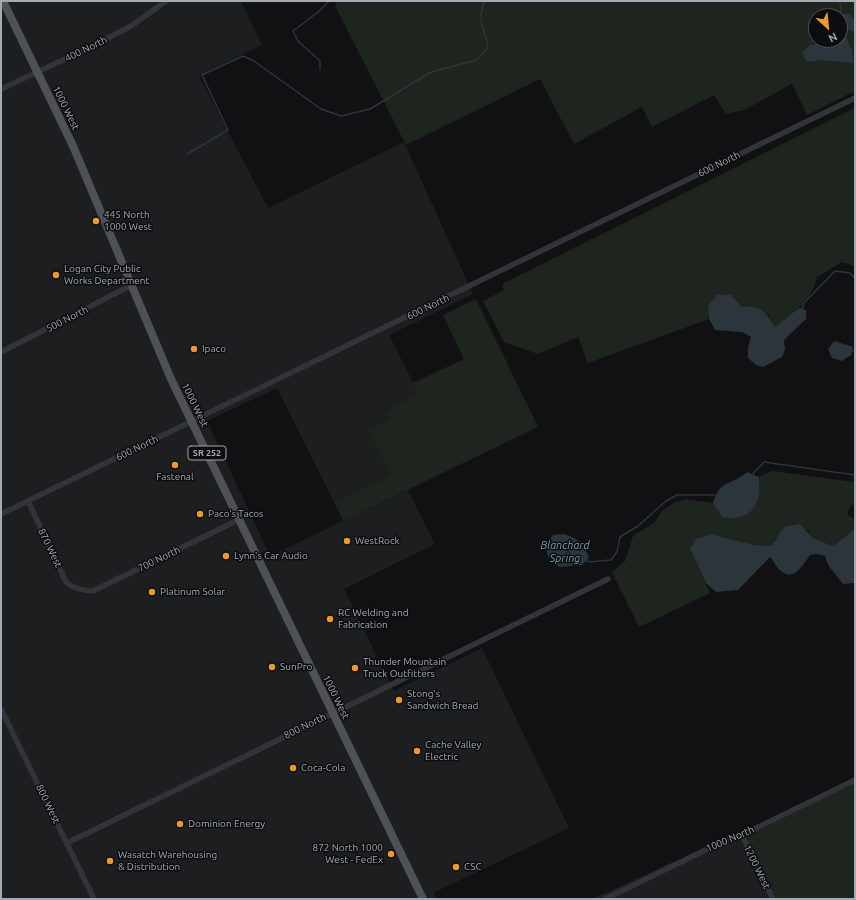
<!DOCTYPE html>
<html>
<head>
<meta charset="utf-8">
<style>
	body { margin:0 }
	#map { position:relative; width:856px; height:900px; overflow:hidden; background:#111113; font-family:Ubuntu,sans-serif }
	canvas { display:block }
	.frame { position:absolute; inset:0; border:2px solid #a3aab3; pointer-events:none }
	.north { position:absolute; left:808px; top:8px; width:40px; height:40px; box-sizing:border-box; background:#0c0d0e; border:1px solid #484c50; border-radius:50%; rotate:153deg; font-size:11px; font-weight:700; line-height:16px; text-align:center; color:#a3aab3 }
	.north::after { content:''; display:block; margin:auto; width:14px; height:18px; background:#ef982d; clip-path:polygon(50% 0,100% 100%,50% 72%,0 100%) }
</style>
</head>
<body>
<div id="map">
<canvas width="856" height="900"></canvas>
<div class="frame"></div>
<div class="north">N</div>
</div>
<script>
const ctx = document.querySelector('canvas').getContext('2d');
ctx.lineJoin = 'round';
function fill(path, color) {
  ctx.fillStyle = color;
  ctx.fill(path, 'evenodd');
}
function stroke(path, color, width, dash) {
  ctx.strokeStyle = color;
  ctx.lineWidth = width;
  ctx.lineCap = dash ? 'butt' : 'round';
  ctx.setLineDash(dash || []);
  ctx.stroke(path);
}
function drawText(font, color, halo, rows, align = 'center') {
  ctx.font = font + ' Ubuntu,sans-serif';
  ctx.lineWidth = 3;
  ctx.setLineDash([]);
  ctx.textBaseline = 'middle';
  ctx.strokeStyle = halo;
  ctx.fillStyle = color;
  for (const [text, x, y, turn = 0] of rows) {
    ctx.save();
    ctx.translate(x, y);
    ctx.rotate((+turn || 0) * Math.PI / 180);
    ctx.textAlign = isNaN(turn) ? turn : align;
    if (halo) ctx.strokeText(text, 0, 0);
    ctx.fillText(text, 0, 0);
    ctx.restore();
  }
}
fill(new Path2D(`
	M1 1H241L262 45 199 76 268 208 404 142 473 294 389 335 419 394 385 412 389 420 391 475 334 502 277 388 207 421 270 556 408 490 435 544 344 589 394 691 482 648 569 828 433 893 436 899H1Z
	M741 831 746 836 777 899H592Z`), '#1d1e20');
fill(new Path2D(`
	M337 1H855V91L807 115 792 84 744 110 726 114 714 95 652 127 642 107 574 144 540 79 406 145 335 6ZM816 16H840V40H816Z
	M855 108V266L842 262 817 277C812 301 793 313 775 327L768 315 742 307 731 295 708 306 709 319 588 363 578 337 538 354 504 342 483 301 504 290 502 284Z
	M476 299 538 427 343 521 334 502 391 475 368 430 389 420 385 412 418 394 413 383 464 359 443 315Z
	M772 471 855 482V503L850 507 847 514 855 520V529L833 546 813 538 807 530 775 538 771 546C752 546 731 541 714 534L690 549 710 593 639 627 612 573 625 561 633 536 654 523 662 511 674 503 685 499 713 503 722 517 760 484 759 477Z
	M855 783V899H777L746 836Z`), '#1e251e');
fill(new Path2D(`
	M832 14H849L855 20V33L852 30 841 29 852 49 853 63 820 60 807 62 802 53 810 45 823 43 826 40H840V16H830Z
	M717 295H731L742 307C761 305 765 311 775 327L799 308 806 310V319L784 340 785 349 782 357 763 367 756 365 748 358V348L751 337 742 332 715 330 709 319 708 306Z
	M834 341 853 347 851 355 842 361 832 358 828 349Z
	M747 472 759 477C761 504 753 522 722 517L713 503C722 477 730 487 747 472Z
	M800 524 813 538 833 546 855 529V583L843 584 828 565 825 556 818 554 810 555C803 565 793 583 780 570 776 567 774 561 770 557L738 590 716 592 706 583 690 549 696 539 714 534 725 538 754 545 771 546 784 527Z
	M564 534C579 539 583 543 589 558L582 565 559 567 548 556 545 544 553 535Z`), '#2b353b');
stroke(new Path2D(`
	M840 1 841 15
	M320 70V61L298 41 293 31 318 12 329 1
	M187 154 228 130 202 75 243 56 254 61 321 109 341 116 370 109 431 72 477 60 488 47C485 29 476 19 485 1
	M802 309 804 303 835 271 850 273 855 278
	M851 351H855
	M751 476 764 462 855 475
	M586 560 589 562 611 560 617 552 620 537 638 526 666 501 677 495H716`), '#2b353b', 1.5);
stroke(new Path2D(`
	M1 89 91 47 131 26 166 1
	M1 352 132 285
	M28 501 66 582C73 588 84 591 93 591L238 520
	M1 514 855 98
	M1 709 94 899
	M742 835 773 899
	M67 843 608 579
	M605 899 726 840 742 835 855 780`), '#323438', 5.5);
stroke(new Path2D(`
	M3 1 73 146 171 379 423 899`), '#4e5157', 8);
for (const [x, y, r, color] of [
	[96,221,4,"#ef982d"],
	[56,275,4,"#ef982d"],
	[194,349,4,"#ef982d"],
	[175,465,4,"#ef982d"],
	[200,514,4,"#ef982d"],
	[347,541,4,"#ef982d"],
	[226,556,4,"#ef982d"],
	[152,592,4,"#ef982d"],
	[330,619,4,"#ef982d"],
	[272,667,4,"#ef982d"],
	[355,668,4,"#ef982d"],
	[399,700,4,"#ef982d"],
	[417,751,4,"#ef982d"],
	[293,768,4,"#ef982d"],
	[180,824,4,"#ef982d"],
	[391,854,4,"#ef982d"],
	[110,861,4,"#ef982d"],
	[456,867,4,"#ef982d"]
]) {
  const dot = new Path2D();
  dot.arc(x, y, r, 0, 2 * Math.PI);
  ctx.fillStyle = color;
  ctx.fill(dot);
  stroke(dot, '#0c0d0e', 1.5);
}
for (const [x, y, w] of [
	[207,453,38]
]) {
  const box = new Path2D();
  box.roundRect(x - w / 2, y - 7, w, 14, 3);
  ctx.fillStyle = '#0c0d0e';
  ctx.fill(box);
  stroke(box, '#a3aab3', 1);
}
drawText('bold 9px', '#a3aab3', null, [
	["SR 252",207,453]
]);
drawText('10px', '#a3aab3', '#0c0d0e', [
	["400 North",86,49,-26],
	["1000 West",66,108,64],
	["600 North",719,164,-26],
	["600 North",428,307,-26],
	["500 North",67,319,-27],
	["1000 West",195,405,64],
	["600 North",137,448,-26],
	["870 West",50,548,64],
	["700 North",159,559,-26],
	["1000 West",336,697,64],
	["800 North",305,726,-26],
	["800 West",48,804,64],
	["1000 North",730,839,-23],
	["1200 West",757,867,64]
]);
drawText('10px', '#a3aab3', '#0c0d0e', [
	["445 North",104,215],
	["1000 West",104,227],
	["Logan City Public",64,269],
	["Works Department",64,281],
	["Ipaco",202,349],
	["Fastenal",175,477,"center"],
	["Paco's Tacos",208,514],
	["WestRock",355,541],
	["Lynn's Car Audio",234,556],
	["Platinum Solar",160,592],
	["RC Welding and",338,613],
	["Fabrication",338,625],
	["Thunder Mountain",363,662],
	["Truck Outfitters",363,674],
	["SunPro",280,667],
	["Stong's",407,694],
	["Sandwich Bread",407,706],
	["Cache Valley",425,745],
	["Electric",425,757],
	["Coca-Cola",301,768],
	["Dominion Energy",188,824],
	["872 North 1000",383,848,"right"],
	["West - FedEx",383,860,"right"],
	["Wasatch Warehousing",118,855],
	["& Distribution",118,867],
	["CSC",464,867]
], 'left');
drawText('italic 11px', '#799caf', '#0c0d0e', [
	["Blanchard",565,545],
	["Spring",565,558]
]);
</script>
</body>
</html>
